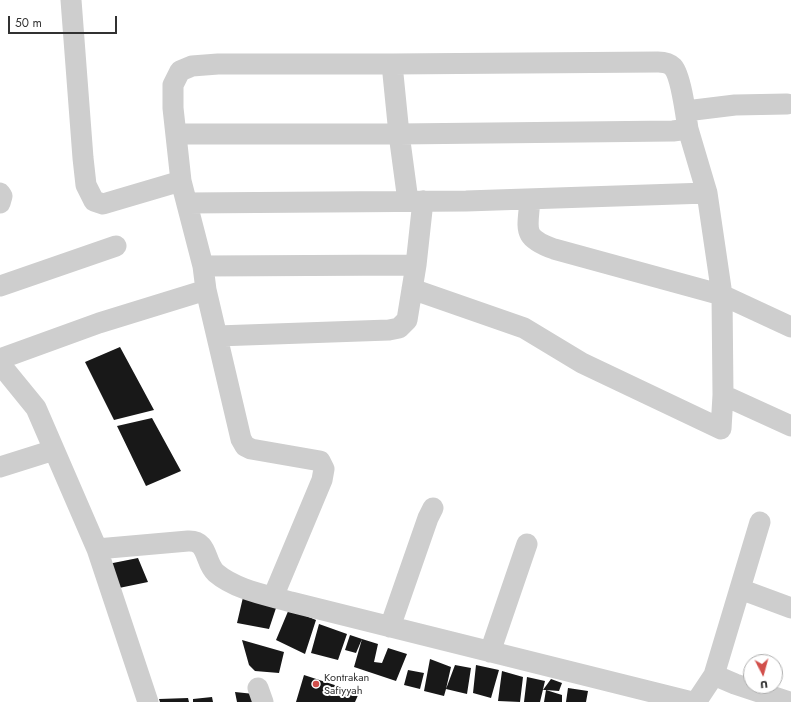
<!DOCTYPE html>
<html>
<head>
<meta charset="utf-8">
<style>
	body { margin:0 }
	#map { position:relative; width:791px; height:702px; overflow:hidden; background:#fff; font-family:Jost,sans-serif }
	canvas { display:block }
	.north { position:absolute; left:743px; top:654px; width:40px; height:40px; box-sizing:border-box; background:#fff; border:1px solid #adadad; border-radius:50%; rotate:174deg; font-size:11px; font-weight:700; line-height:16px; text-align:center; color:#313131 }
	.north::after { content:''; display:block; margin:auto; width:14px; height:18px; background:#d14f4b; clip-path:polygon(50% 0,100% 100%,50% 72%,0 100%) }
	.scale { position:absolute; left:8px; top:16px; width:109px; height:18px; box-sizing:border-box; border:2px solid #313131; border-top:0; padding-left:5px; font-size:12px; line-height:14px; white-space:nowrap; color:#313131; -webkit-text-stroke:3px #fff; paint-order:stroke }
</style>
</head>
<body>
<div id="map">
<canvas width="791" height="702"></canvas>
<div class="north">U</div>
<div class="scale">50 m</div>
</div>
<script>
const ctx = document.querySelector('canvas').getContext('2d');
ctx.lineJoin = 'round';
function fill(path, color) {
  ctx.fillStyle = color;
  ctx.fill(path, 'evenodd');
}
function stroke(path, color, width, dash) {
  ctx.strokeStyle = color;
  ctx.lineWidth = width;
  ctx.lineCap = dash ? 'butt' : 'round';
  ctx.setLineDash(dash || []);
  ctx.stroke(path);
}
function drawText(font, color, halo, rows, align = 'center') {
  ctx.font = font + ' Jost,sans-serif';
  ctx.lineWidth = 4;
  ctx.setLineDash([]);
  ctx.textBaseline = 'middle';
  ctx.strokeStyle = halo;
  ctx.fillStyle = color;
  for (const [text, x, y, turn = 0] of rows) {
    ctx.save();
    ctx.translate(x, y);
    ctx.rotate((+turn || 0) * Math.PI / 180);
    ctx.textAlign = isNaN(turn) ? turn : align;
    if (halo) ctx.strokeText(text, 0, 0);
    ctx.fillText(text, 0, 0);
    ctx.restore();
  }
}
fill(new Path2D(`
	M120 347 154 410 114 420 85 362Z
	M152 418 181 471 146 486 117 426Z
	M138 558 148 582 119 588 108 564Z
	M244 593 277 605 269 629 237 623Z
	M289 609 316 620 305 654 276 640Z
	M319 624 347 634 338 660 311 653Z
	M350 635 362 639 356 653 345 650Z
	M362 639 378 644 374 662 382 663 388 648 407 654 396 681 354 667Z
	M242 640 284 652 279 673 255 671 249 665Z
	M430 659 451 667 446 689 455 665 471 668 467 694 446 689 444 696 424 691Z
	M476 665 499 670 491 698 473 693Z
	M408 670 424 673 420 689 404 685Z
	M502 671 523 677 520 702 498 701Z
	M304 675 359 693 355 702H296Z
	M527 677 545 681 540 702H524Z
	M551 679 562 683 559 691 546 690 562 695V702H544L546 690H543Z
	M568 688 588 691 586 702H566Z
	M235 692 254 694 256 702H237Z
	M212 697 213 702H193V699Z
	M188 698 189 702H160L159 699Z`), '#181818');
stroke(new Path2D(`
	M71 0 83 158 86 185 94 201 103 204 181 181
	M392 64 399 134 408 201
	M686 111 735 105 787 104
	M176 134H399L673 131 688 129 707 193 722 295 723 395 721 429 582 363 524 328 412 289
	M0 193 2 196 0 203
	M530 199C528 230 521 237 554 249L722 295 791 327
	M187 203 466 201 707 193
	M203 266 416 265
	M0 286 116 246
	M217 336 389 330 399 328 407 320 416 265 423 201
	M0 359 99 323 206 290
	M0 364 36 408 97 549 148 702
	M723 395 791 426
	M0 467 54 450
	M97 549 188 541C209 540 204 562 216 573 236 590 267 595 291 602L692 702
	M740 589 791 608
	M273 597 322 480 324 469 320 461 251 449 245 446 241 439 206 290 203 266 181 181 173 108V85L180 71 192 66 218 64H392L658 62C664 62 669 63 673 67 681 76 686 116 688 129
	M390 627 428 518 433 508
	M490 652 527 544
	M714 675 760 522
	M258 688 263 702
	M696 702 714 675 735 684 789 702`), '#cecece', 21);
for (const [x, y, r, color] of [
	[316,684,4,"#d14f4b"]
]) {
  const dot = new Path2D();
  dot.arc(x, y, r, 0, 2 * Math.PI);
  ctx.fillStyle = color;
  ctx.fill(dot);
  stroke(dot, '#fff', 1.5);
}
drawText('11px', '#313131', '#fff', [
	["Kontrakan",324,678],
	["Safiyyah",324,691]
], 'left');
</script>
</body>
</html>
